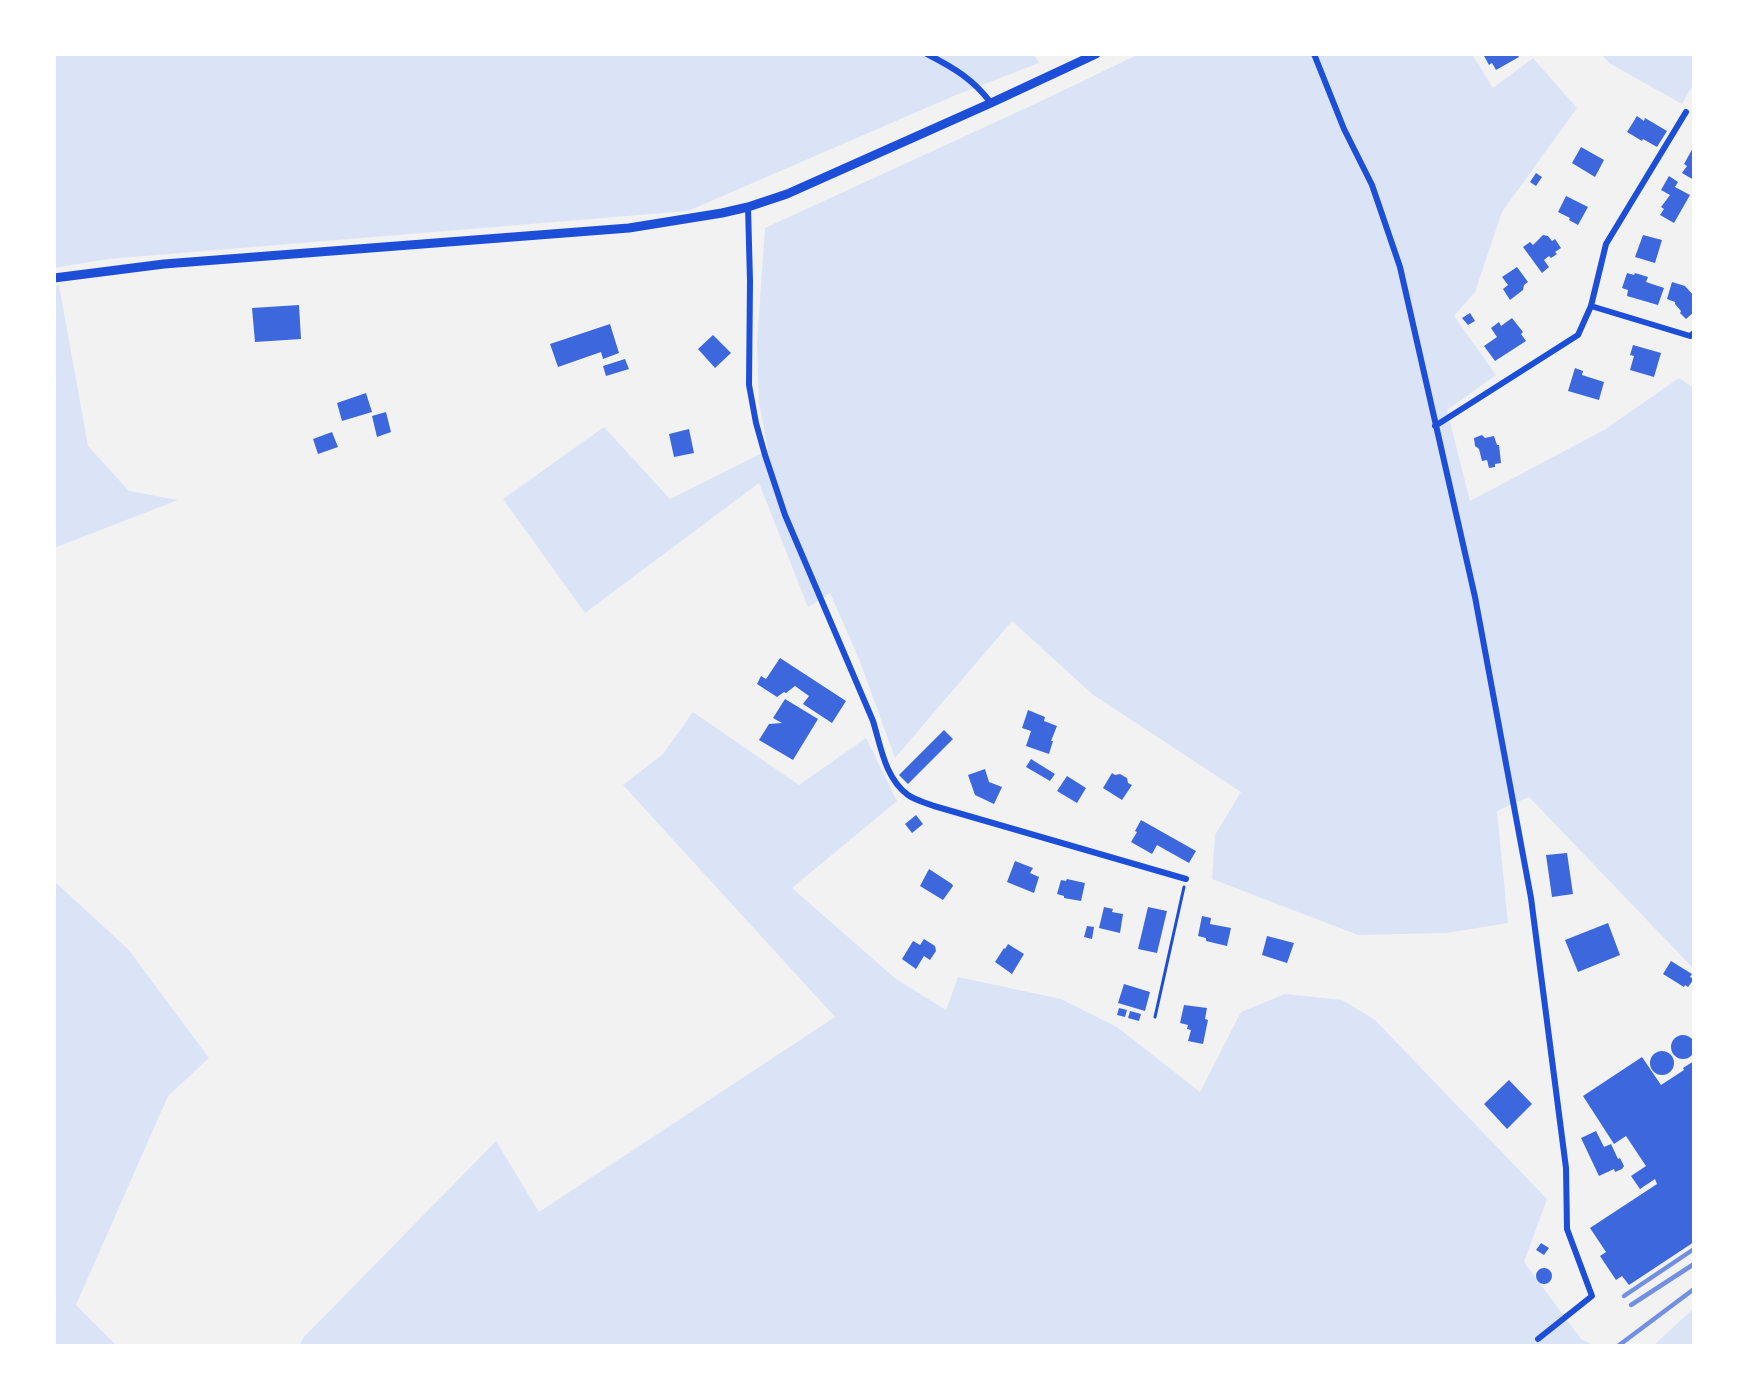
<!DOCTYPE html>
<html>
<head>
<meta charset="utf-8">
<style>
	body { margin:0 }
	#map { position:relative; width:1748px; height:1400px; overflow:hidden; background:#f2f2f2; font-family:Helvetica,sans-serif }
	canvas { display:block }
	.frame { position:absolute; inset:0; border:56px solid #fff; pointer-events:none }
</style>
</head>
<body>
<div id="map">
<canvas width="1748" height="1400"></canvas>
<div class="frame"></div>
</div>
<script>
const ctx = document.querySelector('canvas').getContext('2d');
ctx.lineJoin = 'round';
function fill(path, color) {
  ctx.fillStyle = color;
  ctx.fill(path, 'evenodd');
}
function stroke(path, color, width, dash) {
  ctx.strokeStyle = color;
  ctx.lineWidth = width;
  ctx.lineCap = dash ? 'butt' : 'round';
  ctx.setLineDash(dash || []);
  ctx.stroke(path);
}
fill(new Path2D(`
	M54 54H1034L1039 63 956 95 688 211 108 259 54 268Z
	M1139 54H1472L1493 88 1533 58 1577 108 1502 212 1475 292 1454 316 1496 375 1447 410 1470 501 1604 430 1679 378 1694 388V967H1692L1529 797 1497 811 1508 923 1446 933 1358 935 1212 879 1215 835 1241 792 1092 694 1012 621 895 758 859 659 830 593 808 607 759 483 585 613 503 499 604 427 670 499 768 450 759 403 757 343 765 228 1037 103Z
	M1601 54H1694V83L1682 104 1609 63Z
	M59 285 88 446 129 491 178 500 54 548V286Z
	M693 712 799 785 866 738 897 801 792 888 896 979 946 1010 958 977 1061 999 1117 1027 1200 1092 1241 1012 1285 994 1342 1000 1375 1020 1547 1199 1524 1262 1581 1339 1595 1346H299L304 1337 496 1141 539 1212 835 1017 623 785 663 754Z
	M54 881 128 949 209 1058 168 1096 76 1305 117 1346H54Z
	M1694 1308V1346H1653Z`), '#dbe4f7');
fill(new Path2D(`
	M1483 54H1517L1519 57 1496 70 1492 63 1489 65Z
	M1637 116 1644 121 1645 118 1667 131 1657 147 1643 139 1642 141 1627 132Z
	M1694 146V180L1682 173 1687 166 1684 164Z
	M1581 147 1604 160 1595 177 1572 163Z
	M1536 173 1542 177 1536 186 1530 182Z
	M1669 176 1678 182 1675 187 1690 195 1674 223 1660 215 1664 209 1661 207 1670 195 1661 190Z
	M1566 196 1588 207 1578 225 1569 220 1570 218 1558 212Z
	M1543 235 1548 236 1552 241 1555 239 1561 248 1555 252 1557 254 1551 258 1549 256 1544 260 1549 267 1542 273 1523 247 1530 242 1533 245Z
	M1643 235 1662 240 1655 263 1635 257Z
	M1517 267 1528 282 1524 285 1523 290 1510 300 1503 289 1508 285 1502 277Z
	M1627 273 1634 275 1635 273 1648 277 1646 282 1664 288 1658 305 1627 296 1628 290 1622 288Z
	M1672 282 1685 286 1694 296V312L1686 319 1680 313 1681 311 1675 304V302L1667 299Z
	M299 305 301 339 255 342 252 308Z
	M1470 313 1475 321 1468 325 1462 318Z
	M1512 318 1523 332 1521 334 1526 341 1495 361 1484 346 1497 337 1491 328 1499 322 1501 326Z
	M610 324 619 353 603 359 601 352 558 367 550 344Z
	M713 335 731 353 715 368 698 349Z
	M1633 345 1661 353 1654 377 1630 370 1634 356 1630 355Z
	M625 359 629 369 606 376 603 366Z
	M1575 368 1583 371 1582 375 1604 382 1599 400 1568 391Z
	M366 393 372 412 342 421 337 403Z
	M386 412 391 432 377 437 372 416Z
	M689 429 694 453 674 457 669 434Z
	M332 432 338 447 318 454 313 439Z
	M1482 435 1485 438 1494 436 1497 445H1499L1501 463 1495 464V467L1489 468 1487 460 1482 461 1479 449 1475 446 1474 438Z
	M780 658 846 701 832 723 803 704 809 696 795 686 786 693 784 692 777 697 757 684 761 676 766 679Z
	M785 699 818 719 793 760 759 740 769 724 782 723 773 718Z
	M1028 710 1045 717 1044 721 1057 726 1051 741H1053L1049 754 1026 746 1031 731 1022 728Z
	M944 730 953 739 908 784 899 775Z
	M1031 759 1055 774 1050 781 1026 767Z
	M985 769 989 782 1002 787 994 804 975 795 968 775Z
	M1112 773 1115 775 1120 774 1127 778 1128 783 1132 785 1122 800 1103 788Z
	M1067 776 1086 788 1077 803 1057 791Z
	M916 815 923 824 912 833 905 824Z
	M1141 820 1196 851 1189 863 1157 845 1152 854 1131 842 1137 832 1135 831Z
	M1567 853 1573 894 1552 897 1546 855Z
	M1015 861 1033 868 1030 873 1039 877 1034 893 1007 882Z
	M929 869 952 884 953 886 943 900 920 886Z
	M1067 879 1085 883 1081 901 1064 898V896L1057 894 1061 880 1066 881Z
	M1104 907 1113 909 1112 912 1123 914 1120 933 1099 928Z
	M1148 907 1167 911 1157 953 1138 949Z
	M1202 916 1211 918 1210 924 1231 928 1227 946 1206 941V938L1198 936Z
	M1608 923 1620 955 1578 972 1565 940Z
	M1087 926 1094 927 1092 939 1084 937Z
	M1267 936 1294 943 1287 963 1262 955Z
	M924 939 935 946 936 951 930 960 924 956 916 969 902 959 913 941 920 945Z
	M1008 944 1024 954 1012 974 995 962 1004 948 1005 949Z
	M1671 961 1692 974 1690 977 1694 979 1688 987 1685 985 1684 987 1663 974Z
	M1124 984 1150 992 1145 1011 1118 1003Z
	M1184 1005 1207 1008 1205 1019 1208 1020 1203 1044 1188 1041 1191 1030 1187 1029 1188 1025 1180 1023Z
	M1119 1008 1127 1010 1125 1017 1117 1015Z
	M1130 1011 1141 1014 1139 1021 1128 1018Z
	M1671 1047a12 12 0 1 1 24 0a12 12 0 1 1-24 0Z
	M1650 1063a12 12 0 1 1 24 0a12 12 0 1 1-24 0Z
	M1642 1057 1661 1085 1684 1070 1683 1068 1694 1061V1242L1629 1285 1622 1276 1616 1280 1600 1256 1606 1252 1590 1228 1657 1184 1655 1179 1640 1189 1631 1176 1646 1166 1626 1136 1614 1144 1583 1096Z
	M1509 1080 1532 1104 1507 1129 1484 1104Z
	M1596 1131 1604 1147 1611 1144 1618 1159 1620 1158 1624 1166 1622 1169 1615 1172 1614 1169 1599 1176 1581 1138Z
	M1541 1243 1549 1248 1544 1255 1536 1250Z
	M1536 1276a8 8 0 1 1 16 0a8 8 0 1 1-16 0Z`), '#3d67dc');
stroke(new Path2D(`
	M1155 1017 1184 887`), '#1d4ed8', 3);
stroke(new Path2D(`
	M927 54C954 68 973 79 991 103
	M1314 54 1344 129 1372 185 1400 267 1475 597 1531 898 1566 1168 1567 1229 1592 1296 1538 1339
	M748 207 750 281 749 385 756 423 765 455 785 515 873 721C881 747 885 778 908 795 915 800 926 803 934 806L1186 879
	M1591 306 1690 336 1694 333
	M1435 426 1578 335 1591 306 1606 244 1686 112`), '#1d4ed8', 6);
stroke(new Path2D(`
	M54 278 164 264 629 228 722 213 748 207 787 194 991 103 1096 54`), '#1d4ed8', 9);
stroke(new Path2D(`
	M1624 1296 1694 1249
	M1631 1305 1694 1264
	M1618 1346 1694 1289`), '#7290e2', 4.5);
</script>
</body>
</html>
